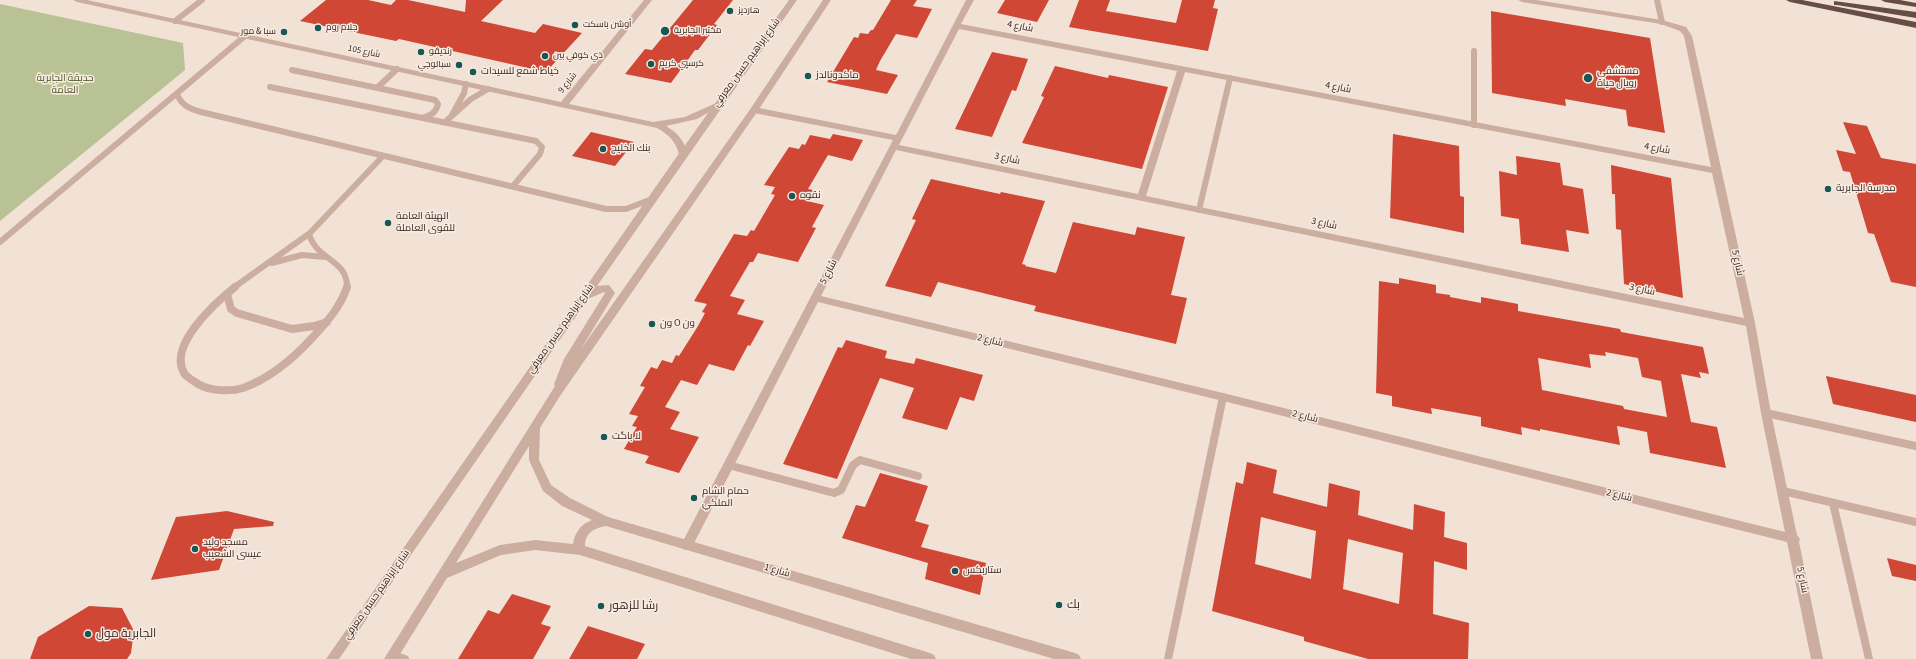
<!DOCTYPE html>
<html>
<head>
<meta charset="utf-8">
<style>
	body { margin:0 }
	canvas { display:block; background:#f2e1d5 }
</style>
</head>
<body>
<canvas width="1916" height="659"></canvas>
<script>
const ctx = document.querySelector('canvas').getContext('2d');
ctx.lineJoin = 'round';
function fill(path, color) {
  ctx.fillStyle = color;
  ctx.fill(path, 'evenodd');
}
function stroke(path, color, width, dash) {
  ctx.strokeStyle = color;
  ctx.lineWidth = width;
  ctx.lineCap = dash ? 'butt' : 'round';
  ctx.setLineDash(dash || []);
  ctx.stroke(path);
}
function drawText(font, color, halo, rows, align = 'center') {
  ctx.font = font + ' "Source Sans 3",Cairo,sans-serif';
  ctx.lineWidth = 3;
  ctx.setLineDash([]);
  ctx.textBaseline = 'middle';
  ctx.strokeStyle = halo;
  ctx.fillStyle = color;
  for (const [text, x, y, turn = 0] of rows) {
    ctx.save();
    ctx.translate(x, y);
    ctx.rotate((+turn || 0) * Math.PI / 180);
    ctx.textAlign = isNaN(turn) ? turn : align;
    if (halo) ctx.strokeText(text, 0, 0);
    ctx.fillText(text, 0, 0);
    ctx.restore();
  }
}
fill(new Path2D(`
	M0 4 183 43 185 70 0 221Z`), '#b8c294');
fill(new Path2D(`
	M326 0H368L391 5 396 0H408L465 12 466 0H503L481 21 535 33 543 24 582 33 546 72 399 39 396 41 300 21Z
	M693 0H733L714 24 717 25 698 50H695L671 83 625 74 645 49 652 50Z
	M891 0H917L913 6 932 9 917 38 896 34 880 61 876 70 898 75 887 94 827 82 854 37 858 38 860 33 868 34 871 30H873Z
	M1005 0H1049L1037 22 997 13Z
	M1079 0H1110L1106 11 1176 23 1182 0H1215L1213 8 1218 9 1208 51 1069 27Z
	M1491 11 1650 38 1665 133 1628 126 1626 110 1565 99 1566 106 1492 93Z
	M992 52 1028 59 1016 91 1012 90 992 137 955 129Z
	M1055 66 1108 78 1109 75 1168 87 1142 169 1022 143 1044 97 1041 96Z
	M1843 122 1867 126 1881 158 1916 164V287L1891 282 1874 234 1868 233 1850 172 1843 171 1836 150 1856 154Z
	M591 132 634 142 615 166 572 156Z
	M833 134 863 140 852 161 828 155 808 189 813 190 807 201 824 205 812 227 816 228 798 262 758 253 753 262H750L730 296 745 300 737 314 764 321 750 346 748 345 734 371 709 364 697 385 681 380 665 407 680 412 670 429 699 437 679 473 645 463 649 456 624 449 637 427 632 426 638 416 629 414 645 387 640 386 651 367 657 369 662 360 672 363 676 355 679 356 698 326 705 313 702 312 707 304 694 301 734 234 747 236 751 230 754 231 775 195 771 194 775 187 764 185 789 147 799 149 802 144 805 145 810 135 830 139Z
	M1393 134 1459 146 1460 196 1464 197V233L1390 218Z
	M1516 156 1560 163 1563 185 1583 189 1589 234 1566 230 1569 252 1521 244 1519 219 1501 216 1499 171 1517 175Z
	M1611 165 1671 178 1683 298 1624 284 1621 230 1616 229 1615 194H1612Z
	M931 179 1000 194 1001 192 1045 201 1022 264 1026 265 1025 266 1056 273 1073 222 1135 235 1137 227 1185 237 1171 295 1187 298 1176 344 1034 311 1036 306 938 282 931 297 885 286 916 220 912 219Z
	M1399 278 1436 285V293L1450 295V297L1481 303V297L1518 304V311L1620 329 1621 332 1703 347 1709 374 1699 372 1701 378 1681 374 1691 422 1717 427 1726 468 1650 453 1647 432 1617 426 1620 445 1540 429V431L1521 427 1522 435 1481 426V417L1431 408 1432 414 1392 406V396L1376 393 1379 281 1399 284ZM1605 352 1638 358 1642 377 1661 381 1667 417 1624 409 1623 406 1542 390 1538 358 1591 368 1589 354 1606 356Z
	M846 340 887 351 885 358 914 364 916 358 983 375 974 401 960 397 947 430 902 418 914 388 880 378 837 479 783 464 838 347 842 348Z
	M1826 376 1916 395V422L1833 404Z
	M1247 462 1277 470 1273 493 1327 507 1329 483 1360 491 1358 515 1413 530 1414 504 1445 512 1444 537 1467 543V570L1434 561 1433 614 1469 623 1468 659H1368L1304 641V637L1212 611 1236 482 1243 484ZM1261 517 1316 531 1311 579 1255 564ZM1348 539 1403 553 1399 604 1343 589Z
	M880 473 928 486 915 521 929 525 921 547 986 563 980 595 925 579 928 563 842 538 856 505 865 507Z
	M227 511 274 522 273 526 234 529 219 570 151 580 176 517Z
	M1887 558 1916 565V581L1892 576Z
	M512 594 551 606 541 624 551 627 533 659H458L488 610 499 614Z
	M89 606 122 608 134 631 131 653 127 659H30L38 637Z
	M588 626 645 644 637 659H569Z`), '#d04735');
stroke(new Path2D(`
	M1657 0 1662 22
	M175 21 202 0
	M1474 51V125
	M292 70 435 100 438 104C436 113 430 116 422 118
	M270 87 536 141 542 147 540 154 513 186
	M378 87 397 69
	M177 94C181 105 190 109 201 112L606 209H626L652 199
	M452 115 464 93 466 84
	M445 122 471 99 488 89
	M1199 210 1230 78
	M309 234C317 261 348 259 347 288
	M0 242 245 36
	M272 263 302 255 325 257
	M233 288 310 233 383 156`), '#cbaea0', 6);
stroke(new Path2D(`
	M235 287C215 303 168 345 184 373 186 377 194 381 198 384 210 391 230 392 243 388 271 378 293 359 313 337 327 322 341 306 347 287
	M227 294 231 309 237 313 292 329 314 326 327 322
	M1766 413 1916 446
	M728 465 834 493 841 490 853 465 860 460 918 476
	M1783 491 1916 522
	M1833 503 1869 659
	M392 655 405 659
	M1168 659 1223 397`), '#cbaea0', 8);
fill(new Path2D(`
	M73 0H87L561 102 644 0H652L569 104 653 122 685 117 716 103 720 106 697 119 666 126C678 133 685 141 687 155L683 158 679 155C676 141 669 135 657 128L77 2Z
	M966 0H974L961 24 1711 167 1684 36 1680 31 1661 24 1522 2 1518 0H1536L1662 20 1686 27 1692 36 1755 323 1771 413 1797 535 1800 539 1799 542 1823 659H1811L1787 542 1223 401 818 302 691 549 687 550 683 549 681 545 683 541 893 140 754 113 750 110 754 107 896 135ZM959 29 1177 71 1138 194 899 145ZM1185 72 1712 173 1744 318 1146 196ZM896 150 1746 326 1761 413 1785 532 1223 393 821 296Z`), '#cbaea0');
fill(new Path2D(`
	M789 0H797L597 286 609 285 615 293 581 349 751 108 823 0H831L757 112 560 396 540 428 539 460 551 485 570 498 608 517 1075 653 1079 655 1081 659H1054L606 526C594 528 585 533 585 546L930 653 934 655 936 659H911L580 555 535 550 501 555 447 578 397 659H384L555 386 554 384 564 359 605 293 604 292 588 299 339 659H326L673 162ZM529 446V460L543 491 562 506 592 520C581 524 575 532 573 544L535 540 500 545 456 563Z`), '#cbaea0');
fill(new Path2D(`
	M1786 0H1802L1916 22V28L1790 2Z
	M1881 0H1900L1916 3V7L1885 2Z
	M1834 1 1916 12V18L1837 5H1834Z`), '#674d46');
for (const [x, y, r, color] of [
	[730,11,4,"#175855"],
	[575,25,4,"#175855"],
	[318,28,4,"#175855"],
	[665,31,5,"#175855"],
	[284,32,4,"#175855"],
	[421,52,4,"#175855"],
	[545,56,4,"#175855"],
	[651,64,4,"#175855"],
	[459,65,4,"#175855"],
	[473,72,4,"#175855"],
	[808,76,4,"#175855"],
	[1588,78,5,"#175855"],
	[603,149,4,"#175855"],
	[1828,189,4,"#175855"],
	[792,196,4,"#175855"],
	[388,223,4,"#175855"],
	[652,324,4,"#175855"],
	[604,437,4,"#175855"],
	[694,498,4,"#175855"],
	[195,549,4,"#175855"],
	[955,571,4,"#175855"],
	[1059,605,4,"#175855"],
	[601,606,4,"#175855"],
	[88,634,4,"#175855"]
]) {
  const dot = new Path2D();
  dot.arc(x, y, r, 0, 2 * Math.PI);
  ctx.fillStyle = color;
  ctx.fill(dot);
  stroke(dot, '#faebe1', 1.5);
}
drawText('9px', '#342724', '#faebe1', [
	["هارديز",738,11],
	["أوشن باسكت",583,25],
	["جلام روم",326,28],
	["مختبر الجابرية",674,31],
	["سبا & مور",276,32,"right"],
	["رنديڤو",429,52],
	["ذي كوفي بين",553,56],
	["كرسپي كريم",659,64],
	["سبالوجي",451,65,"right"]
], 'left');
drawText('9px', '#342724', '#faebe1', [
	["شارع 105",364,52,12],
	["شارع 9",568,83,-51]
]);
drawText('10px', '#342724', '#faebe1', [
	["شارع 4",1020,27,11],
	["شارع إبراهيم حسين معرفي",747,63,-54],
	["شارع 4",1338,88,11],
	["شارع 4",1657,149,11],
	["شارع 3",1007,159,12],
	["شارع 3",1324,224,12],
	["شارع 5",1737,263,77],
	["شارع 5",829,272,-63],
	["شارع 3",1642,290,12],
	["شارع إبراهيم حسين معرفي",561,329,-55],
	["شارع 2",990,341,14],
	["شارع 2",1305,417,14],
	["شارع 2",1619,496,14],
	["شارع 1",777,571,16],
	["شارع 5",1802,580,79],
	["شارع إبراهيم حسين معرفي",377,595,-55]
]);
drawText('10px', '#342724', '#faebe1', [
	["خياط شمع للسيدات",481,72],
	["مستشفى",1597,72],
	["رويال حياة",1597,84],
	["ماكدونالدز",816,76],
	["بنك الخليج",611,149],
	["مدرسة الجابرية",1836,189],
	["نقوه",800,196],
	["الهيئة العامة",396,217],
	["للقوى العاملة",396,229],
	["ون O ون",660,324],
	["لا باگت",612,437],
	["حمام الشام",702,492],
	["الملكي",702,504],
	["مسجد وليد",203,543],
	["عيسى الشعيب",203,555],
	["ستاربكس",963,571]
], 'left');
drawText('10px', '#495426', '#faebe1', [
	["حديقة الجابرية",65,79],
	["العامة",65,91]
]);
drawText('12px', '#342724', '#faebe1', [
	["بك",1067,605],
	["رشا للزهور",609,606],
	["الجابرية مول",96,634]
], 'left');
</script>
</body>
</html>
